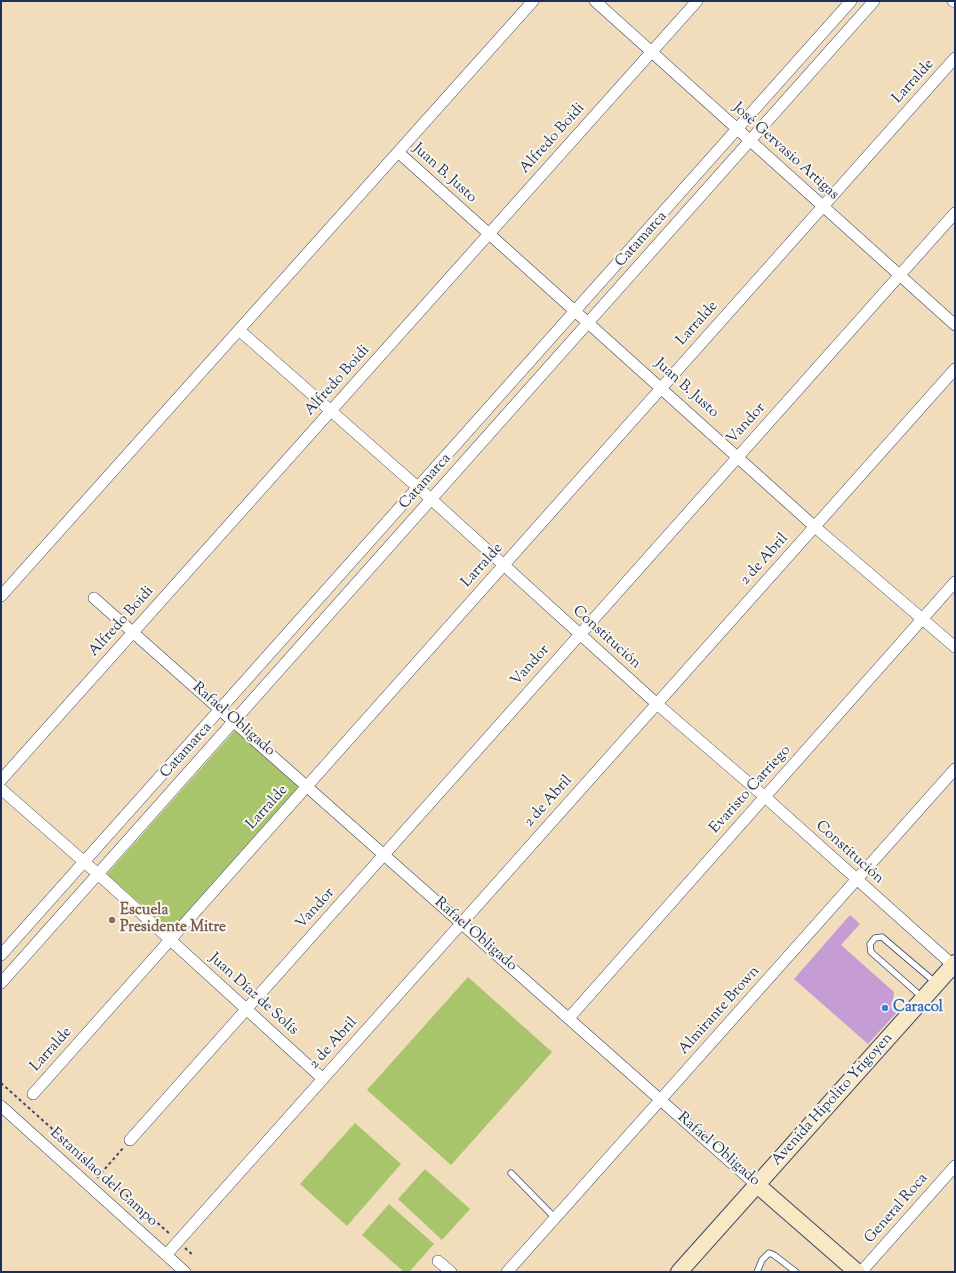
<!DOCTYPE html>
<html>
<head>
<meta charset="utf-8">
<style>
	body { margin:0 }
	#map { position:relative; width:956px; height:1273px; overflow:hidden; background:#f1dcbc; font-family:"Sorts Mill Goudy",serif }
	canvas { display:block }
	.frame { position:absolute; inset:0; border:2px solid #1b2f5e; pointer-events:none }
</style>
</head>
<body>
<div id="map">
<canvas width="956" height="1273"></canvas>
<div class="frame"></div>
</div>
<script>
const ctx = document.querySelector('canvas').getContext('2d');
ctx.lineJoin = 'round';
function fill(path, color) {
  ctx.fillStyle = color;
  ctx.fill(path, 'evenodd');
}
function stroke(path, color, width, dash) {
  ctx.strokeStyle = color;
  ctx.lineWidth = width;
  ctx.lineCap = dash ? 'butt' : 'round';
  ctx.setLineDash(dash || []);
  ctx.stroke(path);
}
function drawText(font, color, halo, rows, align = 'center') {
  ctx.font = font + ' "Sorts Mill Goudy",serif';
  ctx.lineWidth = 4;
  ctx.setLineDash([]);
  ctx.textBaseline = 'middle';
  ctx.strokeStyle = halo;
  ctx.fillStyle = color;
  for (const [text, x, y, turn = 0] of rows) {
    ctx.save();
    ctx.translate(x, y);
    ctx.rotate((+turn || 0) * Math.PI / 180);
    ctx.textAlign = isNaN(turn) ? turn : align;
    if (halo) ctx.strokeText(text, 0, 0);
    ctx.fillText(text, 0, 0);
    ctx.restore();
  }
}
fill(new Path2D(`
	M238 727 302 784 171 931 107 874Z
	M468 977 552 1052 451 1165 367 1090Z
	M355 1123 401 1164 347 1226 300 1184Z
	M425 1169 470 1209 442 1240 398 1199Z
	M389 1204 434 1244 409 1272H404L362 1235Z`), '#a9c56b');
fill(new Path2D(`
	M850 915 860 924 841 945 894 992 892 1006 898 1011 868 1044 794 979Z`), '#c59dd4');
const lane = new Path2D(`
	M923 998 871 952 870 944 875 938 882 937 889 943 936 983
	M511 1173 555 1218
	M757 1272 762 1260 769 1253 774 1255 796 1272`);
const street = new Path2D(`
	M595 1 955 325
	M953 1 955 2
	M398 152 815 527 955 647
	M239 330 431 499 657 704 765 797 955 967
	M1 596 533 1
	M94 598 761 1189
	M1 780 697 1
	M1 789 98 874 323 1079
	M1 955 851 1
	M1 983 874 1
	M569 1018 955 582
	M33 1094 955 58
	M1 1106 185 1272
	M130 1140 955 213
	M166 1255 955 369
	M438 1261 451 1272
	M507 1272 955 769
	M861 1272 955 1166`);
const secondary = new Path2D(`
	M763 1190 857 1272
	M679 1272 955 963`);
stroke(lane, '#3b496c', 7);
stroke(street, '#3b496c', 12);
stroke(secondary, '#3b496c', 18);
stroke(new Path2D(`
	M1 1083 170 1234
	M97 1178 124 1147
	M185 1248 194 1256`), '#3b496c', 2, [3, 3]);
stroke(lane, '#fff', 5.5);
stroke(street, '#fff', 11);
stroke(secondary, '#f8e8c3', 16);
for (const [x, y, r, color] of [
	[112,920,4,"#8d6e63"],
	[885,1008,4,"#3f7fe0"]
]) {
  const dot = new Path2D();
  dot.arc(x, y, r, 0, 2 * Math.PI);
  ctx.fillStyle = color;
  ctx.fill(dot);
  stroke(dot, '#fbf7ec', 1.5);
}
drawText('15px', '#1b2f5e', '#fbf7ec', [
	["Larralde",914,82,-48],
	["Alfredo Boidi",553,139,-48],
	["José Gervasio Artigas",785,152,42],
	["Juan B. Justo",444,174,42],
	["Catamarca",642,240,-48],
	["Larralde",698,324,-48],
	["Alfredo Boidi",338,381,-48],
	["Juan B. Justo",686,389,42],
	["Vandor",747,424,-48],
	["Catamarca",426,482,-48],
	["2 de Abril",765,560,-48],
	["Larralde",483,566,-48],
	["Alfredo Boidi",122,622,-48],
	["Constitución",606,638,42],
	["Vandor",531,666,-48],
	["Rafael Obligado",233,720,41],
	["Catamarca",187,751,-48],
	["Evaristo Carriego",751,790,-48],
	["2 de Abril",549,802,-48],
	["Larralde",268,808,-48],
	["Constitución",849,853,42],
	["Vandor",316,909,-48],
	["Rafael Obligado",475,935,41],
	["Juan Díaz de Solís",253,995,42],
	["Almirante Brown",720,1011,-48],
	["2 de Abril",334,1044,-48],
	["Larralde",52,1050,-48],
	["Avenida Hipolito Yrigoyen",833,1100,-48],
	["Rafael Obligado",718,1150,41],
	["Estanislao del Campo",103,1178,42],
	["General Roca",897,1209,-49]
]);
drawText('bold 15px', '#785e54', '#fbf7ec', [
	["Escuela",120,911],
	["Presidente Mitre",120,928]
], 'left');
drawText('bold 15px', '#366cbe', '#fbf7ec', [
	["Caracol",893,1008]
], 'left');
</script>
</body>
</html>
